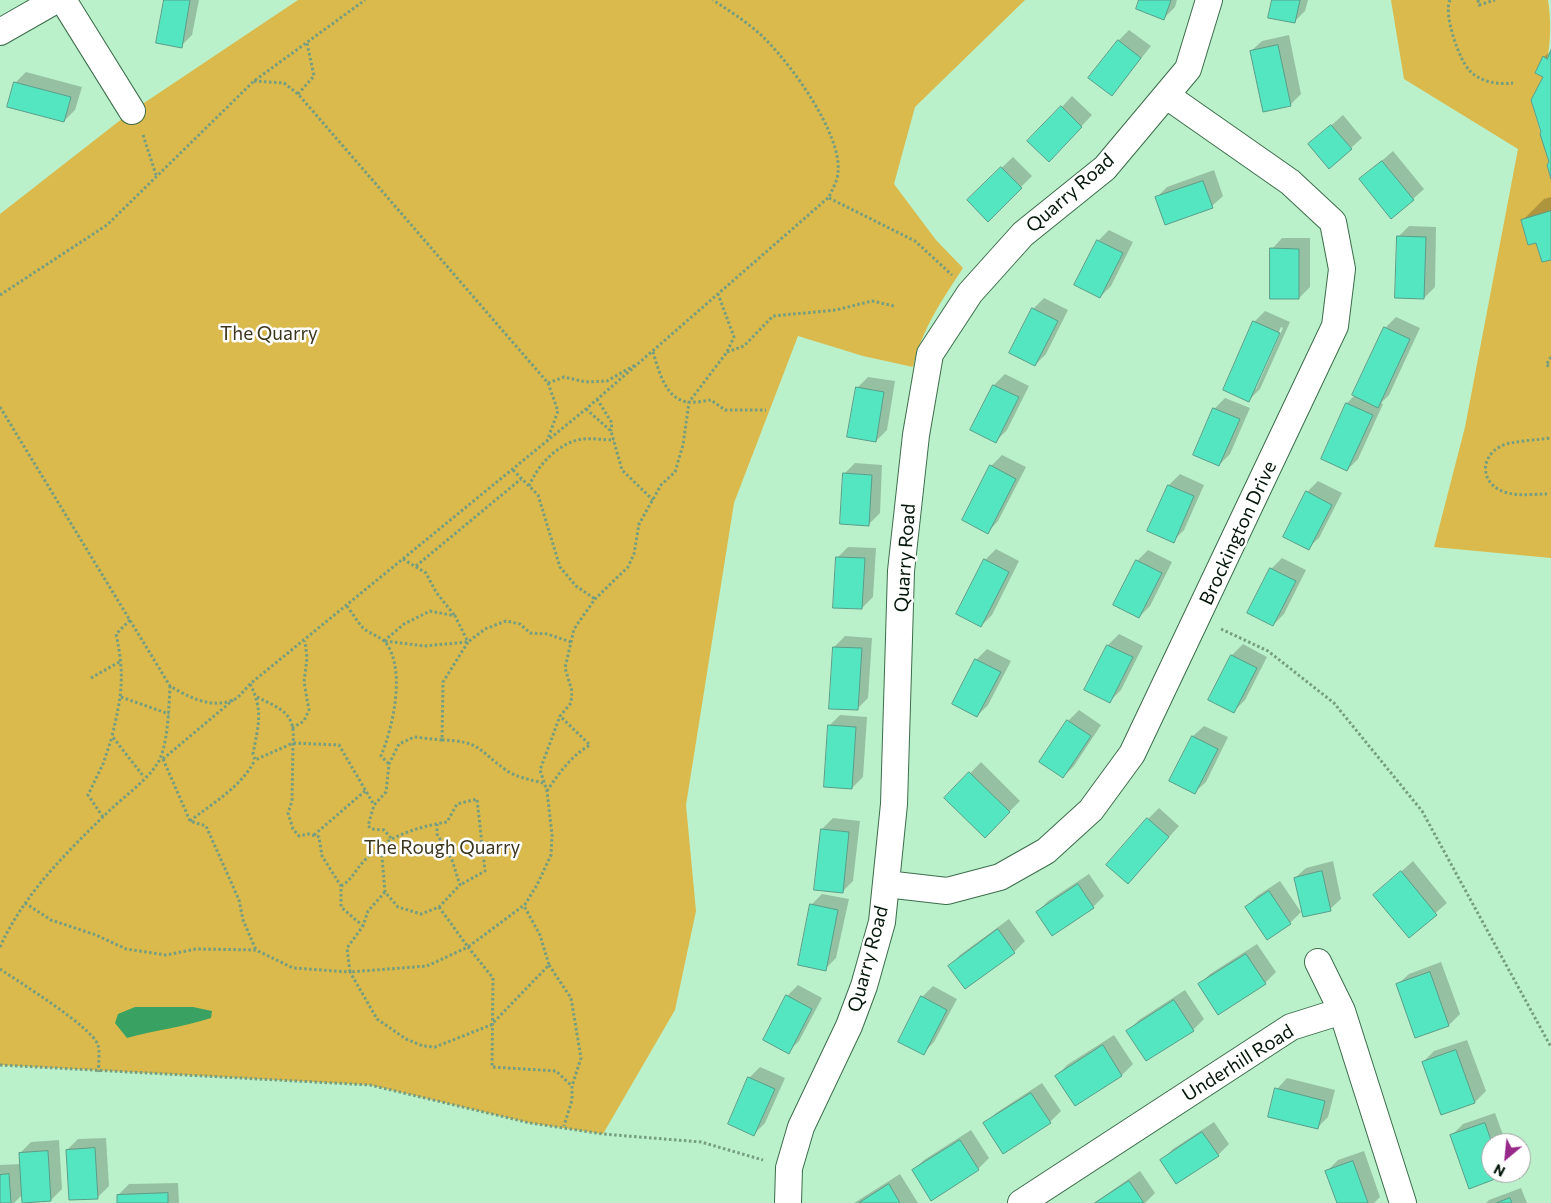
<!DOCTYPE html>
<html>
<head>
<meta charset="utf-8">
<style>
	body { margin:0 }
	#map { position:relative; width:1551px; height:1203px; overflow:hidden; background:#bbf1ca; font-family:Commissioner,sans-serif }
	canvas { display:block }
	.north { position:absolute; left:1481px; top:1133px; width:50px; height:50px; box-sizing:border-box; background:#fff; border:1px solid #9aa29d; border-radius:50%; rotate:208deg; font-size:14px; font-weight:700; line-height:20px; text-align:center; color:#031609 }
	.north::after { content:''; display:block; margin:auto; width:18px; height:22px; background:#96298a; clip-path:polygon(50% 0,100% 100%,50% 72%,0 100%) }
</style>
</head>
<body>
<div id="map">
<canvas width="1551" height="1203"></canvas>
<div class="north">N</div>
</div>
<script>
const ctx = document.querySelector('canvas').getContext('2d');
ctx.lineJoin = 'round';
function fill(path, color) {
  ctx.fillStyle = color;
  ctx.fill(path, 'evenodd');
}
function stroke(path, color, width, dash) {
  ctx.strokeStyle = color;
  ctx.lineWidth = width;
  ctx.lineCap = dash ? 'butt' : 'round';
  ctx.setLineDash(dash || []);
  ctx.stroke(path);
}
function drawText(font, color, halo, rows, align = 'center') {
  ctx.font = font + ' Commissioner,sans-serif';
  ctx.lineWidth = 5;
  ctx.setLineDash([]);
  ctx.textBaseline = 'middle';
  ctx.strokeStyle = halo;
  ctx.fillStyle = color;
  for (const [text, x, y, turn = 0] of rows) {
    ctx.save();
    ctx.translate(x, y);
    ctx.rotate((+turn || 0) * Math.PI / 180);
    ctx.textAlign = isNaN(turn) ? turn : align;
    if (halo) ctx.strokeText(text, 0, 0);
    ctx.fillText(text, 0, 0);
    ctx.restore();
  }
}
fill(new Path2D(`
	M298 0H1025L915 107 894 184 936 240 963 268C942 300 922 329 913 367L863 356 798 336 734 503 686 805 696 911 675 1010 603 1134 530 1123 370 1085 0 1065V214L132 111Z
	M1391 0H1548C1551 17 1551 43 1547 59L1543 57 1535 73 1543 77 1531 100 1549 162 1547 165 1551 179V211L1521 221 1528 245 1536 243 1542 262 1551 260V558L1434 547 1465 427 1518 149 1404 79Z`), '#daba4c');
fill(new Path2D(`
	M135 1007H193L212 1011 211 1018C184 1027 155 1030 127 1038L115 1023 118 1014Z`), '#39a161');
fill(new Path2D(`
	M165 0H199L192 35 181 46Z
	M1141 0H1177L1175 7 1164 18Z
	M1274 0H1308L1305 11 1294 22Z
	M1129 30 1151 46 1112 95 1118 41Z
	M1289 35 1301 94 1290 105 1251 51 1262 41Z
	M1551 51V174L1545 76 1537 73 1544 57Z
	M26 72 82 87 75 110 64 121 15 83Z
	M1072 96 1092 115 1060 149 1062 107Z
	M1343 115 1362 138 1351 148 1310 144Z
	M1393 151 1424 189 1413 199 1361 179Z
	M1013 157 1032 176 988 220 968 200Z
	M1214 170 1223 196 1212 206 1156 198 1167 187Z
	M1551 197V258L1522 221 1544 199Z
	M1409 226 1436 227 1435 287 1424 298 1398 237Z
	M1109 230 1133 242 1111 286 1100 297 1098 241Z
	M1282 238H1310V287L1299 298 1272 249Z
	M1044 298 1068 310 1046 354 1035 365 1033 309Z
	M1265 311 1290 322 1260 389 1249 400 1254 322ZM1281 327 1283 328 1256 389H1254Z
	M1396 317 1420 328 1389 395 1381 403 1383 404 1358 459 1347 470 1322 459 1347 403 1355 395 1385 328Z
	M1005 374 1029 386 1007 430 996 441 972 430 994 385Z
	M868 377 895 381 887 430 876 441 857 388Z
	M1225 398 1250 408 1230 454 1219 465 1195 454 1214 409Z
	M1002 455 1026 467 998 521 988 532 991 466Z
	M855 463 882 465 880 513 869 524 844 474Z
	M1180 474 1204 485 1184 530 1173 541 1149 531 1169 485Z
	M1318 481 1342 493 1319 538 1308 548 1307 492Z
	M848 547 876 548 873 597 862 608 837 558Z
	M996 549 1019 561 992 615 981 626 985 560Z
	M1148 550 1172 562 1150 606 1139 617 1137 561Z
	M1282 558 1306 570 1284 614 1273 625 1271 569Z
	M1119 634 1143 646 1121 690 1110 701 1086 689 1108 645Z
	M845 636 872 638 868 698 857 709 834 647Z
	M1243 644 1267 657 1245 700 1234 711 1210 699 1232 655Z
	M987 649 1011 661 988 705 977 716 953 703 976 660Z
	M1079 710 1101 725 1074 766 1063 777 1041 762 1068 721Z
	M840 715 867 717 863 777 852 788 829 726Z
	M1204 726 1228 737 1206 782 1195 792 1171 780 1193 736Z
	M981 762 1020 801 985 836 946 798Z
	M1159 808 1179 826 1138 871 1148 819Z
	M833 818 860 821 853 881 842 892 822 829Z
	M1333 861 1341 899 1330 909 1295 878 1306 868Z
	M1413 861 1447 903 1409 936 1375 895Z
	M1089 874 1104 896 1093 907 1037 912 1048 901Z
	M1280 881 1301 912 1290 923 1246 907 1257 896Z
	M822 894 849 899 836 958 825 969 811 905Z
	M1009 919 1025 941 1014 952 965 987 950 966 960 955Z
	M1257 944 1276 972 1265 983 1200 984 1210 974Z
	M1441 962 1460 1014 1449 1025 1416 1036 1398 984 1409 974Z
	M798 985 822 998 799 1041 788 1052 787 996Z
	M933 986 957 999 934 1042 923 1053 922 997Z
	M1185 990 1204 1019 1193 1030 1146 1059 1128 1031 1139 1020Z
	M1114 1035 1133 1064 1122 1075 1075 1105 1057 1076 1067 1065Z
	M1467 1040 1486 1091 1475 1102 1442 1113 1423 1062 1434 1051Z
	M760 1067 785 1078 765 1123 754 1134 749 1078Z
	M1287 1078 1335 1090 1328 1117 1317 1128 1277 1089Z
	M1042 1083 1061 1111 1050 1122 985 1124 996 1113Z
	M1495 1113 1506 1143H1491V1173H1505L1470 1187 1452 1135 1463 1124Z
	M1214 1122 1229 1144 1218 1155 1162 1160 1173 1149Z
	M971 1130 989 1158 978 1169 913 1170 924 1160Z
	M106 1138 109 1186 98 1197 67 1150 78 1139Z
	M59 1140 62 1189 51 1200 23 1194 14 1203H0V1165L21 1164 20 1153 31 1142Z
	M1364 1151 1380 1197 1374 1203H1338L1327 1171 1338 1160Z
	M1140 1171 1155 1193 1145 1203H1094Z
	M900 1174 918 1203H854Z
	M178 1183 179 1203H118V1195L129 1184Z
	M1521 1188 1527 1203H1486L1489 1200Z`), '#0003');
const building = new Path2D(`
	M164 0H190L182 48 156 43Z
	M1139 0H1171L1164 20 1136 9Z
	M1272 0H1300L1295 23 1268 18Z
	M1118 40 1141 58 1112 96 1088 78Z
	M1278 45 1291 106 1263 112 1250 51Z
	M1551 50V179L1547 165 1549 162 1540 134 1541 132 1531 100 1543 77 1535 73 1543 56 1547 59Z
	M14 82 71 97 64 122 7 107Z
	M1061 106 1082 127 1049 162 1027 141Z
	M1331 125 1352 149 1329 169 1308 144Z
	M1382 161 1414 200 1391 219 1359 179Z
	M1001 167 1022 188 988 222 967 200Z
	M1203 181 1213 208 1165 225 1155 197Z
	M1551 211V260L1542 262 1536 243 1528 245 1521 220Z
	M1397 236 1426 237 1424 299 1395 298Z
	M1097 240 1123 253 1100 298 1074 285Z
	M1270 248 1299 249V299H1270Z
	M1032 308 1058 321 1035 366 1009 353Z
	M1253 321 1280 333 1249 402 1223 390Z
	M1384 327 1410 339 1378 408 1352 395Z
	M993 385 1019 397 996 443 970 430Z
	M856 387 884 392 876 442 847 437Z
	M1346 403 1373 415 1347 471 1321 459Z
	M1213 408 1240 419 1219 466 1193 455Z
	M990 465 1016 479 988 534 962 520Z
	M843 473 872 475 869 526 840 524Z
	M1168 485 1194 496 1174 543 1147 531Z
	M1306 491 1332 505 1309 550 1283 537Z
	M836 557 865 558 862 609 833 608Z
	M984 559 1009 572 981 627 956 614Z
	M1136 560 1162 573 1139 618 1113 605Z
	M1270 568 1296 581 1273 626 1247 613Z
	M1107 645 1133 657 1110 703 1084 690Z
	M833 647 862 648 858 710 829 709Z
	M1231 655 1257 668 1234 713 1208 700Z
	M975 659 1001 672 977 717 952 704Z
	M1067 720 1091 736 1063 778 1039 762Z
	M828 725 856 727 852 789 824 787Z
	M1192 736 1218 749 1195 794 1169 781Z
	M969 772 1010 812 985 838 944 798Z
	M1147 818 1169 837 1128 884 1106 865Z
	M821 829 849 832 843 893 814 890Z
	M1322 871 1331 911 1303 917 1294 878Z
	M1401 871 1437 915 1409 938 1373 895Z
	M1078 884 1094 908 1052 936 1036 912Z
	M1269 891 1291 924 1267 940 1245 907Z
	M810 904 838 910 826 971 798 965Z
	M998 929 1015 953 965 989 948 966Z
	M1246 954 1266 984 1218 1015 1198 984Z
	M1430 972 1449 1026 1415 1038 1396 984Z
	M786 995 812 1009 789 1054 763 1040Z
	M921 996 947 1010 924 1055 898 1042Z
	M1174 1000 1194 1031 1146 1061 1126 1031Z
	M1103 1045 1122 1076 1075 1106 1055 1076Z
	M1456 1050 1475 1103 1441 1115 1422 1062Z
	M748 1077 775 1089 754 1136 728 1124Z
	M1275 1088 1325 1101 1318 1129 1268 1117Z
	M1031 1093 1051 1123 1003 1154 983 1123Z
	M1485 1123 1492 1143 1491 1173H1502L1503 1176 1469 1189 1450 1135Z
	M1202 1132 1219 1156 1176 1184 1160 1160Z
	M960 1140 979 1170 931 1201 912 1170Z
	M95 1148 98 1199 69 1200 66 1150Z
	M48 1151 51 1201 22 1203 19 1153Z
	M1353 1161 1368 1203H1337L1325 1171Z
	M9 1174 11 1203H0V1175Z
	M1129 1181 1144 1203H1095Z
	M889 1184 900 1203H859Z
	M168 1193V1203H117V1195Z
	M1510 1198 1512 1203H1497Z`);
fill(building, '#54e6c1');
stroke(building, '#599d89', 1);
const street = new Path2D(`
	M63 0 132 111
	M0 32 56 0
	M886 884 947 891 1000 877 1046 851 1091 810 1132 754 1335 326 1342 269 1333 222 1290 182 1167 96
	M1318 962 1342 1011 1403 1203
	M788 1203 789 1168 801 1127 849 1026 864 986 882 922 894 804 901 571 916 435 930 354 970 293 1023 234 1105 168 1188 69 1209 0
	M1021 1203 1291 1027 1342 1011`);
stroke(street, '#3c6d4b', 28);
stroke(new Path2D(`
	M1450 0C1443 14 1459 59 1469 70 1480 82 1498 85 1513 83
	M1478 0 1479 5 1495 0
	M254 81 284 83 298 94 548 383 558 411 547 441
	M298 94 314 76 307 43
	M143 135 156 175
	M829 198 915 241 952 275
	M0 295 107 225 254 81 365 0
	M653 352C659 371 665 398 687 402 694 403 704 401 711 400L725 410H766
	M727 352 744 346 773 316 836 310 872 301 894 306
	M1551 357 1546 365 1551 367
	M548 383 564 377 586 382 607 381 635 365
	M597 399 612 423 611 431
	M0 407 170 686C188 697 211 709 233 700 239 698 245 689 250 684L586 409 829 197C832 190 838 180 838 172 842 135 793 67 767 41 752 25 731 12 713 0
	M586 409 611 431 622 470 653 500
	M513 470 538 495 560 567 576 586 595 599
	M529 486C538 465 558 443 582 439 592 438 604 440 614 440
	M1547 494C1535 494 1520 496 1508 493 1482 487 1477 459 1501 446 1511 441 1538 440 1551 438
	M403 559 426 573 436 592 455 616
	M416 566 521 479
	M347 606C352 613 357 621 363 628 370 634 380 636 386 643 406 670 393 727 381 756L389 764
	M130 620 116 634C125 676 122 695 112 736L144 777
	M1221 629 1268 651 1334 703 1422 811 1551 1047
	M384 641 404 624 430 611 455 616 468 642 443 682 442 740 414 737 399 744 389 764 386 792 374 805 368 826 372 829 384 830 391 838
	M385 641 424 646 468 642 485 629 506 621 520 624 530 633 547 634 571 642
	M91 678 121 661
	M250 684C264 711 258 726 253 754L255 760 293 743 292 801 288 813 293 829 299 836 309 834 319 837 322 856 341 886V907L363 926
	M121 697 169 714
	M257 697C281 709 296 713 293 743L339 745 374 805
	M292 728 304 721 309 710 304 682 307 658 305 641
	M442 740C480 741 478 750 506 770 515 777 532 780 543 783
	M163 759 190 821 206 826 239 900 243 920 256 950
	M163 759 233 700
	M547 791C559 773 571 756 590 745L560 716
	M103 817 88 795 103 764 112 737
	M190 821C214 802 240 788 255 760
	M314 835 365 791
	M381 845 385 892 398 907 421 914 439 907 460 885 452 860 437 834V824
	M341 886C352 880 355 870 364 861 385 837 416 827 447 822L457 804 477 799 485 871 460 885
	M385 892 368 911 363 926 347 948 350 972 427 966 468 947 493 978 492 1067 556 1071 572 1086
	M25 903 51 920 96 935 126 949 166 955 196 949 256 950 293 968 350 972 377 1019 406 1039 423 1046 435 1047 491 1025 549 965 540 935 524 906 537 885 551 855 552 835 547 791 540 770 560 716 571 703 572 691 565 668 574 629 595 599 628 567 634 554 639 524 661 485 675 472 683 445 689 402 727 352 734 337 718 294
	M439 907 468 947 523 906
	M0 947C25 892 68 851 111 809 125 796 147 780 157 764 168 749 169 705 170 686
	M549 965 571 998 581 1058 572 1086V1100L564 1126
	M0 969C19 982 92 1027 98 1045 100 1052 98 1064 99 1072
	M0 1065 370 1085 530 1123 603 1134 701 1142 763 1160`), '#759d80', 3, [2.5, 2.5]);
stroke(street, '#fff', 26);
drawText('19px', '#031609', '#fff', [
	["Quarry Road",1070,193,-41],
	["Brockington Drive",1238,533,-65],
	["Quarry Road",905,558,-86],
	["Quarry Road",868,959,-75],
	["Underhill Road",1238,1063,-32]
]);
drawText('19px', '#3d361e', '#fff', [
	["The Quarry",269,334],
	["The Rough Quarry",442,848]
]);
</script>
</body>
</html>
